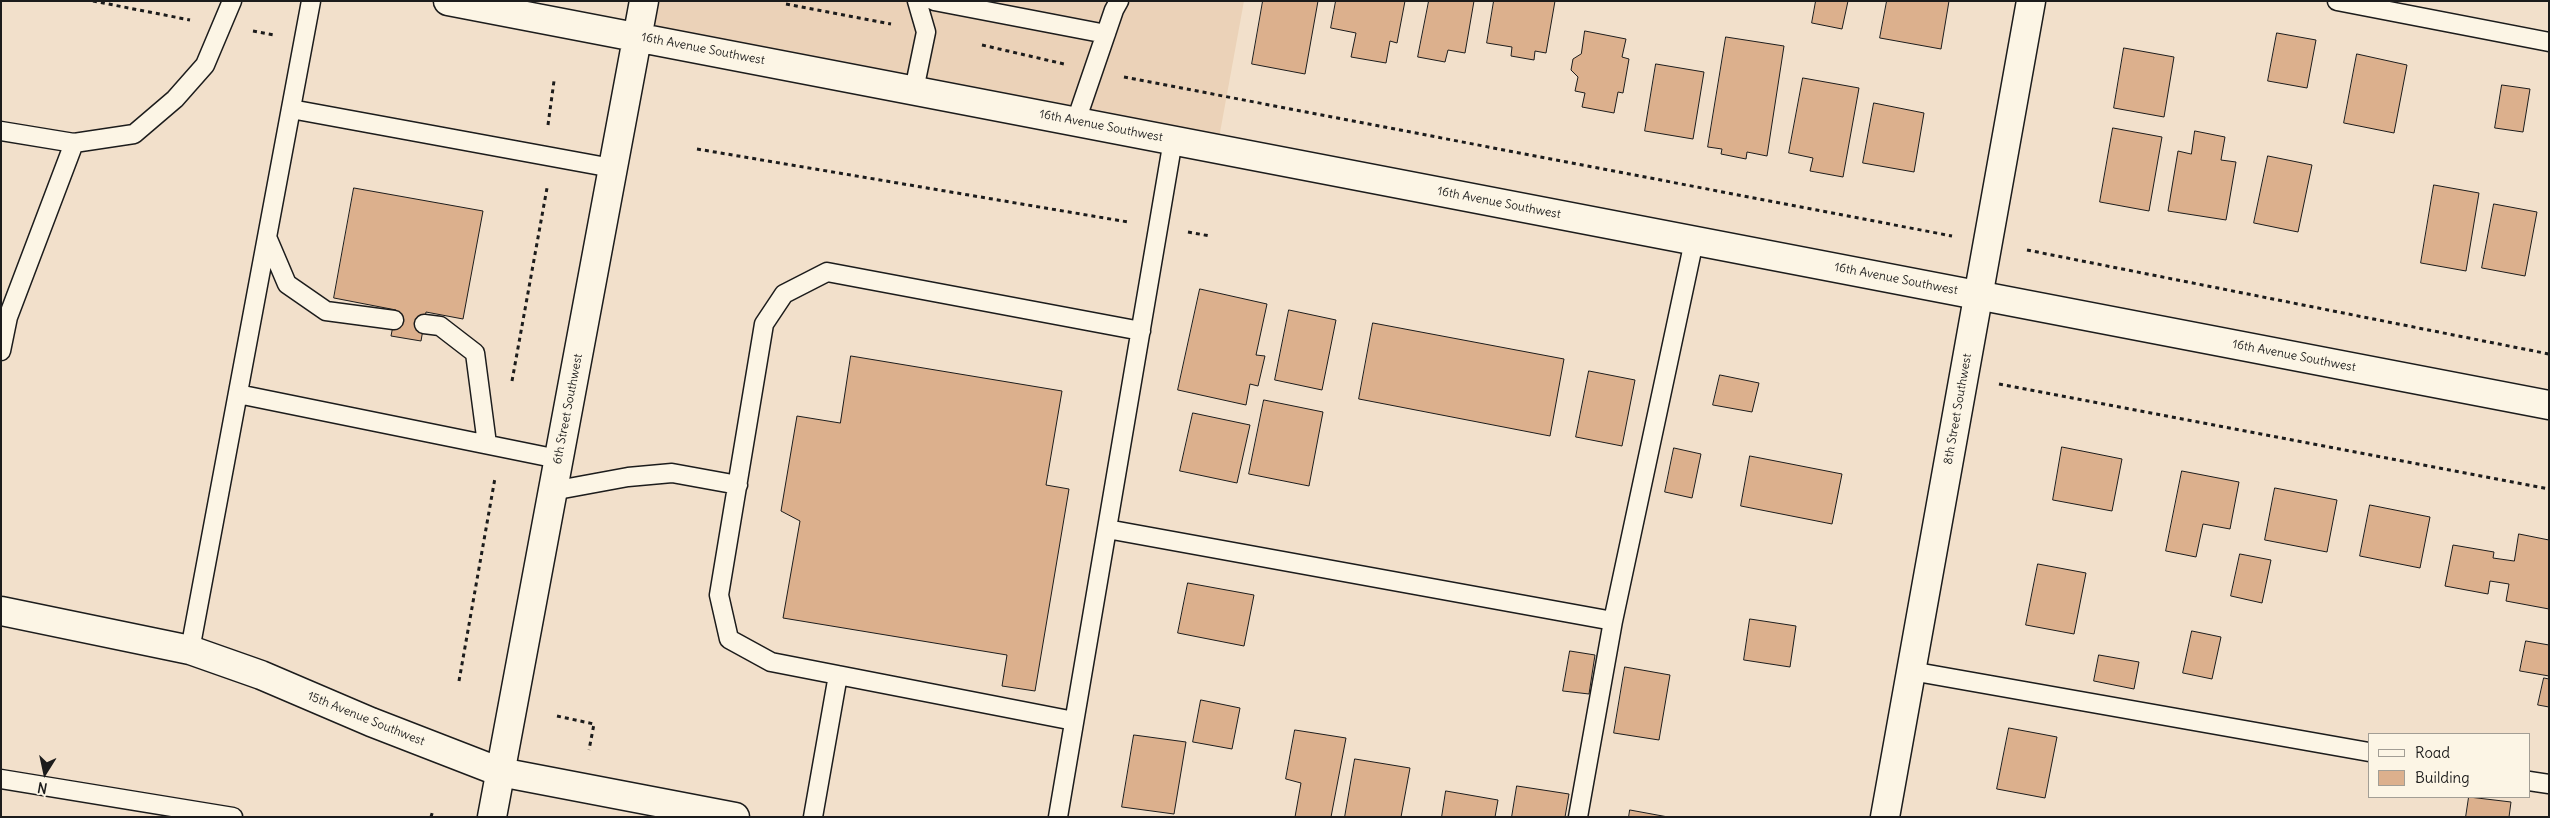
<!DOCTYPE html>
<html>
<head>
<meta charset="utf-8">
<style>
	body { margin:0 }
	#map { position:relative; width:2550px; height:818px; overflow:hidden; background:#f2e0cb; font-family:Delius,sans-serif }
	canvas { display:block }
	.frame { position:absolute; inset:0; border:2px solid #1c1c1c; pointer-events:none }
	.legend { position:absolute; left:2368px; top:733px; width:162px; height:65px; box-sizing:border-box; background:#fcf5e5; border:1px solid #a29e95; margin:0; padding:6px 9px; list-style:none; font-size:15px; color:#1c1c1c }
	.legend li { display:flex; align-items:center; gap:10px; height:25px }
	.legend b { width:25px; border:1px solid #a29e95 }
	.north { position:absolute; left:20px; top:748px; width:50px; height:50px; -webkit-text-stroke:4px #fcf5e5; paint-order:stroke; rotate:190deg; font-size:14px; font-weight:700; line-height:20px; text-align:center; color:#1c1c1c }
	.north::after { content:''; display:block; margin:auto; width:18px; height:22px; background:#1c1c1c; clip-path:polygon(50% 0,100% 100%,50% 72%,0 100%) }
</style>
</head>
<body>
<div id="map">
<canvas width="2550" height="818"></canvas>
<div class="frame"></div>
<ul class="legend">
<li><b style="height:6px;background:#fcf5e5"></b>Road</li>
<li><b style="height:14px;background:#dcb08d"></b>Building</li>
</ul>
<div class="north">N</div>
</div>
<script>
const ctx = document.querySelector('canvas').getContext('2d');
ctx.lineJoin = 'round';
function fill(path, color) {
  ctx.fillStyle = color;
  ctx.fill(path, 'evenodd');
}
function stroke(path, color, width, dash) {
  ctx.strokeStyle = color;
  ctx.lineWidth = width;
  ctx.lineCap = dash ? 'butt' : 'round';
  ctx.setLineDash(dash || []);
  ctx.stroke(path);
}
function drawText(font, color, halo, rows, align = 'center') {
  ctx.font = font + ' Delius,sans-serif';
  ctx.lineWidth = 5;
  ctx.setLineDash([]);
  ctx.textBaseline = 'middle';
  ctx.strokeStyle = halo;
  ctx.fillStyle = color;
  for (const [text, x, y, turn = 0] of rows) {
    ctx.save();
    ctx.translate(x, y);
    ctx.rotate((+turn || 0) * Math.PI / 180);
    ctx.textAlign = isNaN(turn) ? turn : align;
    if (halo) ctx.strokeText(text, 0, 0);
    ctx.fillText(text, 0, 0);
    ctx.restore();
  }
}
fill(new Path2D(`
	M644 1H1244L1217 149 637 36Z`), '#ebd2b8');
const building = new Path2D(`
	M1263 1H1318L1305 74 1252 64Z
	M1336 1H1405L1397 43 1390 41 1386 63 1351 57 1356 33 1331 28Z
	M1429 1H1474L1465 53 1448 50 1445 62 1418 57Z
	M1494 1H1555L1546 53 1535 51 1534 60 1511 56 1512 47 1487 43Z
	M1816 1H1848L1842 29 1812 23Z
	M1887 1H1949L1941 49 1880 38Z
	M1585 31 1626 39 1622 57 1629 59 1623 93 1618 92 1614 113 1582 107 1585 93 1575 91 1578 77 1571 70 1573 59 1581 54Z
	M2277 33 2316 40 2307 88 2268 81Z
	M1726 37 1784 46 1767 156 1747 152 1746 159 1721 154 1722 149 1708 147Z
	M2124 48 2174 57 2164 117 2114 108Z
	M2357 54 2407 65 2394 133 2344 123Z
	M1656 64 1704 72 1693 139 1645 131Z
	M1803 78 1859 88 1843 177 1810 171 1813 158 1789 153Z
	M2502 85 2530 89 2523 132 2495 128Z
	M1874 103 1924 113 1914 172 1863 163Z
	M2113 128 2162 137 2149 211 2100 202Z
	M2195 131 2225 137 2221 160 2236 162 2226 220 2168 211 2178 151 2191 154Z
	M2268 156 2312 165 2298 232 2254 223Z
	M2434 185 2479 193 2466 271 2421 263Z
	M354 188 483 211 463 319 426 312 421 341 391 336 396 310 334 298Z
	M2494 204 2537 212 2525 276 2482 268Z
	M1200 289 1267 304 1256 355 1265 356 1258 386 1250 384 1246 405 1178 390Z
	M1289 310 1336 320 1322 390 1275 380Z
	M1373 323 1564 359 1550 436 1359 399Z
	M851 356 1062 391 1046 485 1069 489 1035 691 1002 686 1007 655 783 618 800 521 781 511 797 416 840 423Z
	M1589 371 1635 380 1622 446 1576 437Z
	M1720 375 1759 383 1752 412 1713 405Z
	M1264 400 1323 412 1309 486 1249 474Z
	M1193 413 1250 425 1237 483 1180 471Z
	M2062 447 2122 459 2112 511 2053 500Z
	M1674 448 1701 454 1692 498 1665 492Z
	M1750 456 1842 474 1832 524 1741 506Z
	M2182 471 2239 482 2230 529 2203 524 2196 557 2166 551Z
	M2275 488 2337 500 2327 552 2265 540Z
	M2370 505 2430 517 2420 568 2360 556Z
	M2519 534 2549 540V609L2506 601 2509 584 2490 581 2488 594 2445 586 2453 545 2494 552 2493 558 2514 561Z
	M2240 554 2271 560 2262 603 2231 596Z
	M2038 564 2086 573 2074 634 2026 625Z
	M1188 583 1254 595 1244 646 1178 633Z
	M1750 619 1796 626 1790 667 1744 660Z
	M2192 631 2221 637 2212 679 2183 673Z
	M2526 641 2549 645V676L2520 671Z
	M1570 651 1595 655 1589 694 1563 691Z
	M2099 655 2139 662 2134 689 2094 681Z
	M1625 667 1670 675 1659 740 1614 733Z
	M2544 678 2549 679V707L2538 705Z
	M1201 700 1240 708 1232 749 1193 742Z
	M2009 728 2057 737 2045 798 1997 789Z
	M1295 730 1346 738 1331 817H1295L1301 783 1286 779Z
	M1134 735 1186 742 1174 814 1122 807Z
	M1355 759 1410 768 1401 817H1345Z
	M1517 786 1569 794 1565 817H1512Z
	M1446 791 1498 800 1495 817H1442Z
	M2469 797 2511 802 2509 817H2466Z
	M1630 810 1668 817H1629Z`);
fill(building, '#dcb08d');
stroke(building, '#1c1c1c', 1);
const lane = new Path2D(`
	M934 1 1106 34
	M2337 1 2549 42
	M914 90 926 32 917 1
	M291 109 612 168
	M1076 121 1114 10 1119 1
	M1 131 74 143 134 134 175 99 205 65 232 1
	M267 237 287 284 326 311 394 320
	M424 324 440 326 475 353 487 444
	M1 351 8 317 74 143
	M238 394 558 459
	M552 491 628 477 672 473 738 485
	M1107 529 1613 621
	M190 650 311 1
	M1911 671 2369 752
	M1074 721 771 662 729 639 719 595 764 324 784 294 827 272 1141 331
	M1 779 233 817
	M2529 781 2549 784
	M813 817 838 675
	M1058 817 1173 140
	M1578 817 1613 621 1694 241`);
const street = new Path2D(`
	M1885 817 2031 1`);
const secondary = new Path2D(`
	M448 1 2549 405
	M1 611 190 650 261 675 371 722 500 772 735 817
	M492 817 644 1`);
stroke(lane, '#1c1c1c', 21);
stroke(street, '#1c1c1c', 31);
stroke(secondary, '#1c1c1c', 31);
stroke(new Path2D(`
	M93 1 190 20
	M786 4 891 24
	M253 31 274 35
	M982 45 1064 64
	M1124 77 1952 236
	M548 125 554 81
	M697 149 1128 222
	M1188 232 1210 236
	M2027 250 2549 354
	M512 381 547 188
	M1999 384 2549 489
	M459 681 495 478
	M557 716 594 724 589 750
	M431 817 433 810`), '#1c1c1c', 3, [4, 4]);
stroke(lane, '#fcf5e5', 18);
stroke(street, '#fcf5e5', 28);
stroke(secondary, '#fcf5e5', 28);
drawText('12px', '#1c1c1c', '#fcf5e5', [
	["16th Avenue Southwest",703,49,11],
	["16th Avenue Southwest",1101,126,11],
	["16th Avenue Southwest",1499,203,11],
	["16th Avenue Southwest",1896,279,11],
	["16th Avenue Southwest",2294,356,11],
	["6th Street Southwest",568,409,-79],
	["8th Street Southwest",1958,409,-80],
	["15th Avenue Southwest",366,719,22]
]);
</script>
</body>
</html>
